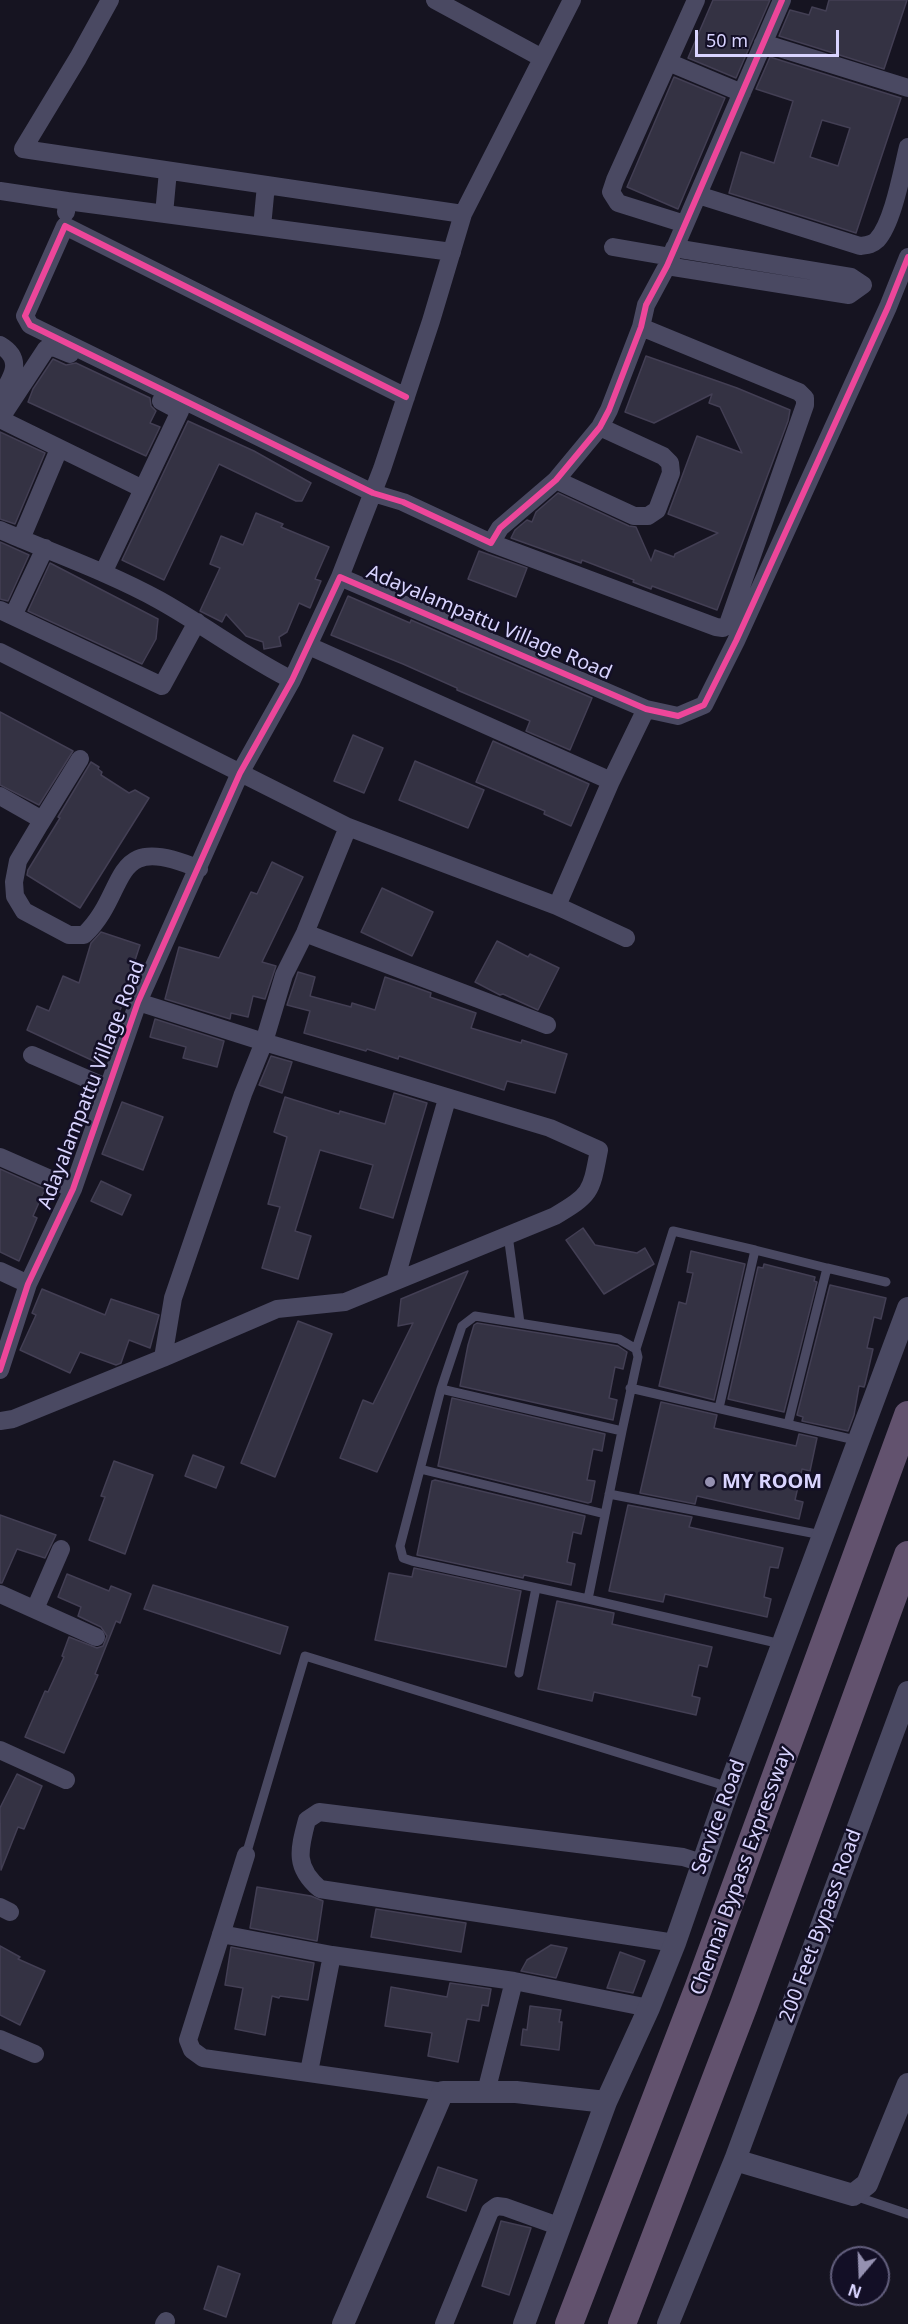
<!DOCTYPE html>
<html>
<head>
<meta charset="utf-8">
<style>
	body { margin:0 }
	#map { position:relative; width:908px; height:2324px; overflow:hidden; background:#161421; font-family:"Noto Sans",sans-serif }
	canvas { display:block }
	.north { position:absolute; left:830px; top:2246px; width:60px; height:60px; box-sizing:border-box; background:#130f26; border:2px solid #625e7d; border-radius:50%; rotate:199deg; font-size:16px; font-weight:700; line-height:24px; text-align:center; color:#d9d4ff }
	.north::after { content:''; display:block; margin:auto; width:21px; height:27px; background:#9591b1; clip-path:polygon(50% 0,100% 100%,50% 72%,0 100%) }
	.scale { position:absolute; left:695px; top:30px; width:144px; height:27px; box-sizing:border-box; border:3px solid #d9d4ff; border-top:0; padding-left:8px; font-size:18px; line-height:21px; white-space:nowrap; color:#d9d4ff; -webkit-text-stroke:4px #130f26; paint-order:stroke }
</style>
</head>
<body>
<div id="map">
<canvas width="908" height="2324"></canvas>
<div class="north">N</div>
<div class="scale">50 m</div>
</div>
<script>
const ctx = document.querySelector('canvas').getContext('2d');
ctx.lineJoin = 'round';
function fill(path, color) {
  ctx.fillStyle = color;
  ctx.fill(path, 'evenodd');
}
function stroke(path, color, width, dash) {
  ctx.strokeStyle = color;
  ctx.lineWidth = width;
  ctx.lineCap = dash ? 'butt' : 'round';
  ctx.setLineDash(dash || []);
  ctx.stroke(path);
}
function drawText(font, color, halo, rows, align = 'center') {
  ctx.font = font + ' "Noto Sans",sans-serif';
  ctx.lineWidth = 5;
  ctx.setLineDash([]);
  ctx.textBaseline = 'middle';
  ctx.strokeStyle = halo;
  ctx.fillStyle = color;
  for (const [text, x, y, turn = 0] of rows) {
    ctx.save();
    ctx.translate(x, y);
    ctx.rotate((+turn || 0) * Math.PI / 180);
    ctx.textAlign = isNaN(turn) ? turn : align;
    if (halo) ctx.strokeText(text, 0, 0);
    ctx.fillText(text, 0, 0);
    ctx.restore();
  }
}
const building = new Path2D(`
	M713 0H770L736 78 688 58Z
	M829 0H907L884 69 779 36 790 10 809 15 812 7 826 11Z
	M770 57 901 98 856 233 729 193 741 152 774 163 793 101 756 89ZM822 120 850 128 838 166 810 157Z
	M674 77 725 98 678 209 627 187Z
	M646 356 737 388 790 410 788 421 717 610 652 586 651 589 633 582 634 580 582 560 581 563 511 538 515 530 527 520 532 522 536 512 558 493 629 526 636 527 651 561 655 550 674 557 675 554 718 533 668 514 697 436 742 453 720 407 709 403 712 394 654 423 625 412Z
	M53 359 66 365 76 363 150 398 151 406 156 411 150 423 160 427 146 456 28 402 33 389Z
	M188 421 254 451 311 483 302 501H296L219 464 164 580 122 560Z
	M0 432 45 453 15 524 0 519Z
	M256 513 283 524 281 527 329 547 315 579 321 581 310 608 299 603 287 632 279 637 281 646 264 649 263 642 246 636 226 614 222 622 200 611 220 568 210 564 221 536 243 545Z
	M0 542 29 555 8 601 0 599Z
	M479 551 527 568 516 597 468 579Z
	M50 563 158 619 156 639 142 664 28 611Z
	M348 596 410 623 411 620 592 698 570 750 526 731 530 721 457 690V688L403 664 331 635Z
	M0 712 73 751 39 805 0 785Z
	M353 735 383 748 364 793 334 781Z
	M493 741 589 784 571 826 544 814 545 811 476 782Z
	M415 761 484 790 468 828 399 800Z
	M91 762 99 767 98 769 102 772 101 775 129 793 135 790 149 798 80 908 27 875 28 870 60 818 58 817Z
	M272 862 303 877 262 962 276 966 265 999 253 996 248 1017 231 1013 230 1019 165 999 179 947 219 958 251 892 257 894Z
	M382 888 433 912 412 956 361 932Z
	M101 932 140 945 123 997H125L100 1064 27 1030 37 1006 49 1011 63 976 79 983 91 943Z
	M497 941 528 957 530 954 559 968 538 1010 503 994 500 995 475 982Z
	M298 972 315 977 310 996 351 1007 352 1003 375 1010 385 977 406 984 431 993 430 997 476 1013 471 1028 521 1043 522 1040 567 1054 555 1093 507 1081 504 1090 399 1056 398 1059 367 1049 366 1051 304 1033 310 1011 287 1005Z
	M155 1019 224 1041 217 1067 183 1058 186 1047 150 1037Z
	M271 1056 292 1062 282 1093 259 1085Z
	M394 1093 427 1103 393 1218 360 1208 373 1165 320 1150 295 1231 311 1236 298 1279 262 1268 280 1207 268 1204 287 1137 274 1132 285 1097 339 1114 340 1111 385 1124Z
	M122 1102 163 1117 143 1170 102 1154Z
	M0 1169 45 1189 33 1216 37 1218 19 1261 0 1252Z
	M101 1181 131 1195 122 1215 91 1201Z
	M583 1228 595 1245 637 1253 645 1248 654 1264 604 1294 566 1240Z
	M691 1251 745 1264 714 1400 659 1386 679 1302 686 1304 693 1273 687 1272Z
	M764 1264 815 1277 814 1281 817 1282 784 1412 728 1399 758 1267 763 1268Z
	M468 1271 377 1472 340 1458 363 1400 373 1404 413 1323 398 1326 401 1299Z
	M830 1285 886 1298 881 1319 874 1317 867 1348 873 1349 865 1384 864 1387 859 1386 854 1415 848 1431 802 1421 803 1417 797 1415Z
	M42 1289 105 1315 111 1299 159 1315 150 1348 129 1340 121 1363 116 1365 80 1352 70 1373 20 1350 36 1315 32 1313Z
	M298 1321 332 1334 275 1477 241 1463Z
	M477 1323 607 1344 618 1346 627 1352 623 1369 615 1367 609 1398 617 1400 613 1420 460 1386 468 1345 474 1325Z
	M452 1398 605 1434 602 1451 593 1449 587 1480 595 1481 591 1502 588 1503 438 1466Z
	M661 1402 717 1415 714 1428 796 1446 799 1434 817 1438 810 1471 802 1469 795 1500 803 1502 799 1519 697 1496 695 1504 640 1493Z
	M193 1455 224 1467 216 1488 185 1476Z
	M114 1461 153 1475 125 1554 89 1540 105 1497 101 1496Z
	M435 1480 585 1516 581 1534 573 1532 567 1562 575 1564 571 1585 524 1575 523 1578 417 1555 432 1481Z
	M628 1505 692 1517 689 1527 783 1548 778 1568 770 1567 764 1597 771 1599 767 1617 665 1594 663 1602 609 1591Z
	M0 1515 56 1535 45 1558 17 1549 2 1583H0Z
	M414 1568 521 1591 506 1667 375 1640 389 1573 412 1577Z
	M67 1574 109 1591 111 1586 131 1594 120 1623 116 1621 95 1674 98 1675 64 1753 25 1737 45 1691 48 1692 64 1657 62 1656 69 1637 97 1648 103 1646 107 1636 101 1627 78 1616 81 1607 58 1597Z
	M153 1585 288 1627 280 1654 144 1609Z
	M557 1601 614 1613 612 1624 712 1647 707 1667 699 1665 692 1696 700 1698 696 1715 594 1692 592 1701 538 1689Z
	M17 1774 42 1786 24 1829 18 1827 1 1870 0 1808Z
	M257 1887 311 1896 323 1901 317 1941 250 1928Z
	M376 1909 466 1923 461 1952 371 1937Z
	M551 1945 567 1948 556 1978 521 1971 527 1960Z
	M0 1946 20 1957 18 1959 45 1971 20 2025 0 2015Z
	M231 1947 314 1963 308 2000 280 1996 279 1998 272 1996 265 2035 235 2029 243 1988 225 1985Z
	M620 1952 645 1961 633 1993 607 1988Z
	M450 1983 491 1989 488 2006 482 2005 479 2021 467 2019 458 2062 428 2056 432 2033 385 2026 391 1987 447 1997Z
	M530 2006 561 2010 559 2022H562L559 2050 521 2045 523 2029 527 2030Z
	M438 2167 477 2180 466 2211 427 2197Z
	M501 2221 531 2228 509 2295 482 2286Z
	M218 2266 240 2274 226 2317 204 2309Z`);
fill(building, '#343243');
stroke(building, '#433f54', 1.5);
stroke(new Path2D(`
	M508 1235 520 1323
	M827 1268 886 1282
	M636 1349 673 1231 755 1250
	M630 1388 851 1439
	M441 1389 622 1431 588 1599 781 1644
	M719 1408 755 1250 827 1268 788 1424
	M420 1469 605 1514
	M609 1494 822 1535
	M588 1599 412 1561 403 1558 400 1546 441 1389 462 1326 475 1316 619 1339 636 1349 638 1357 622 1431
	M519 1673 536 1588
	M246 1855 305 1656 729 1787
	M855 2196 908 2214`), '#4a4962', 9);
stroke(new Path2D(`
	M110 0 78 58 23 149 463 214
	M435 0 542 58
	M763 43 908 88
	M668 62 742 93
	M0 191 67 201 66 212
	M698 195 860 246C866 245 872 245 877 240 893 223 902 171 908 147
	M67 201 452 252
	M164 214 168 171
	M685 224 618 203 611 192 615 180 696 0
	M262 227 266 185
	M613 247 671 257
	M667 266 849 295 863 285 851 277 674 248
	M0 345C24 359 13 377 0 397
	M406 397 65 226 25 316 30 325 373 493 403 502 491 543 500 528 556 480 600 427 609 410 641 327 646 305 667 266 782 0
	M0 419 46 349 53 347 70 354
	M0 419 143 489 104 571
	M556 480 634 516H648L657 510 671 473 670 463 663 456 600 427
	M143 489 180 411 161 401
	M0 530C53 553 108 572 159 600 204 625 246 657 292 680
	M21 539 59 449
	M491 543 716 627 723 628 728 624 805 405V398L799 392 641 327
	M340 577 382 469 431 321 463 214 572 0
	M0 610 162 686 197 622
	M13 616 45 548
	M309 646 611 781
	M0 652 348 827 557 906 611 781 646 709
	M0 796 37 817 40 824 18 861 14 882 15 896 24 911 69 935H84C130 892 107 829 199 869
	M40 824 80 759
	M557 906 626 938
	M305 933 547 1025
	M32 1055 108 1088
	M0 1157 73 1189
	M0 1271 28 1284
	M395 1281 447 1099
	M163 1358 277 1309 345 1302 555 1216C592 1194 591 1192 599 1150L550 1128 264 1042 284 975 305 933 348 827
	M0 1370 28 1284 73 1189 138 1002 240 773 292 680 340 577 646 709 678 716 704 705 736 641 888 307 908 257
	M0 1421 13 1419 163 1358 173 1298 243 1094 264 1042 138 1002
	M0 1594 96 1637
	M35 1609 61 1549
	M0 1750 66 1780
	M246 1855 188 2040 192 2050 203 2058 443 2092
	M0 1907 10 1912
	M221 1934 332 1955
	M675 1943 320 1889C294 1867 299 1850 307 1820L319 1812 683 1857 702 1863
	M0 2039 35 2054
	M309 2072 332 1955 514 1981 649 2008
	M486 2092 514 1981
	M164 2324 166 2321
	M444 2324 490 2211 497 2206 505 2207 561 2227`), '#4a4962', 18);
stroke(new Path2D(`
	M735 2160 853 2195 867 2184 908 2084
	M343 2324 443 2092H516L606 2102
	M524 2324 606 2102 649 2008 675 1943 729 1787 908 1308
	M668 2324 735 2160 908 1692`), '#4a4962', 22);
stroke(new Path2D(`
	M569 2324 698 1989 908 1415
	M622 2324 744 2005 908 1555`), '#62526e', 28);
stroke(new Path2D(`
	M406 397 65 226 25 316 30 325 373 493 403 502 491 543 500 528 556 480 600 427 609 410 641 327 646 305 667 266 782 0
	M0 1370 28 1284 73 1189 138 1002 240 773 292 680 340 577 646 709 678 716 704 705 736 641 888 307 908 257`), '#ed469a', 6);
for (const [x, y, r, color] of [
	[710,1482,6,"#9591b1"]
]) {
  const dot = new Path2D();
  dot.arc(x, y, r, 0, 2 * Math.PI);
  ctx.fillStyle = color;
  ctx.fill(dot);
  stroke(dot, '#130f26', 2);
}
drawText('20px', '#d9d4ff', '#130f26', [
	["Adayalampattu Village Road",489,623,23],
	["Adayalampattu Village Road",92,1085,-69],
	["Service Road",719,1817,-70],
	["Chennai Bypass Expressway",742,1871,-70],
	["200 Feet Bypass Road",821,1926,-70]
]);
drawText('bold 20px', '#d9d4ff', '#130f26', [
	["MY ROOM",722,1482]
], 'left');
</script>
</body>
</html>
